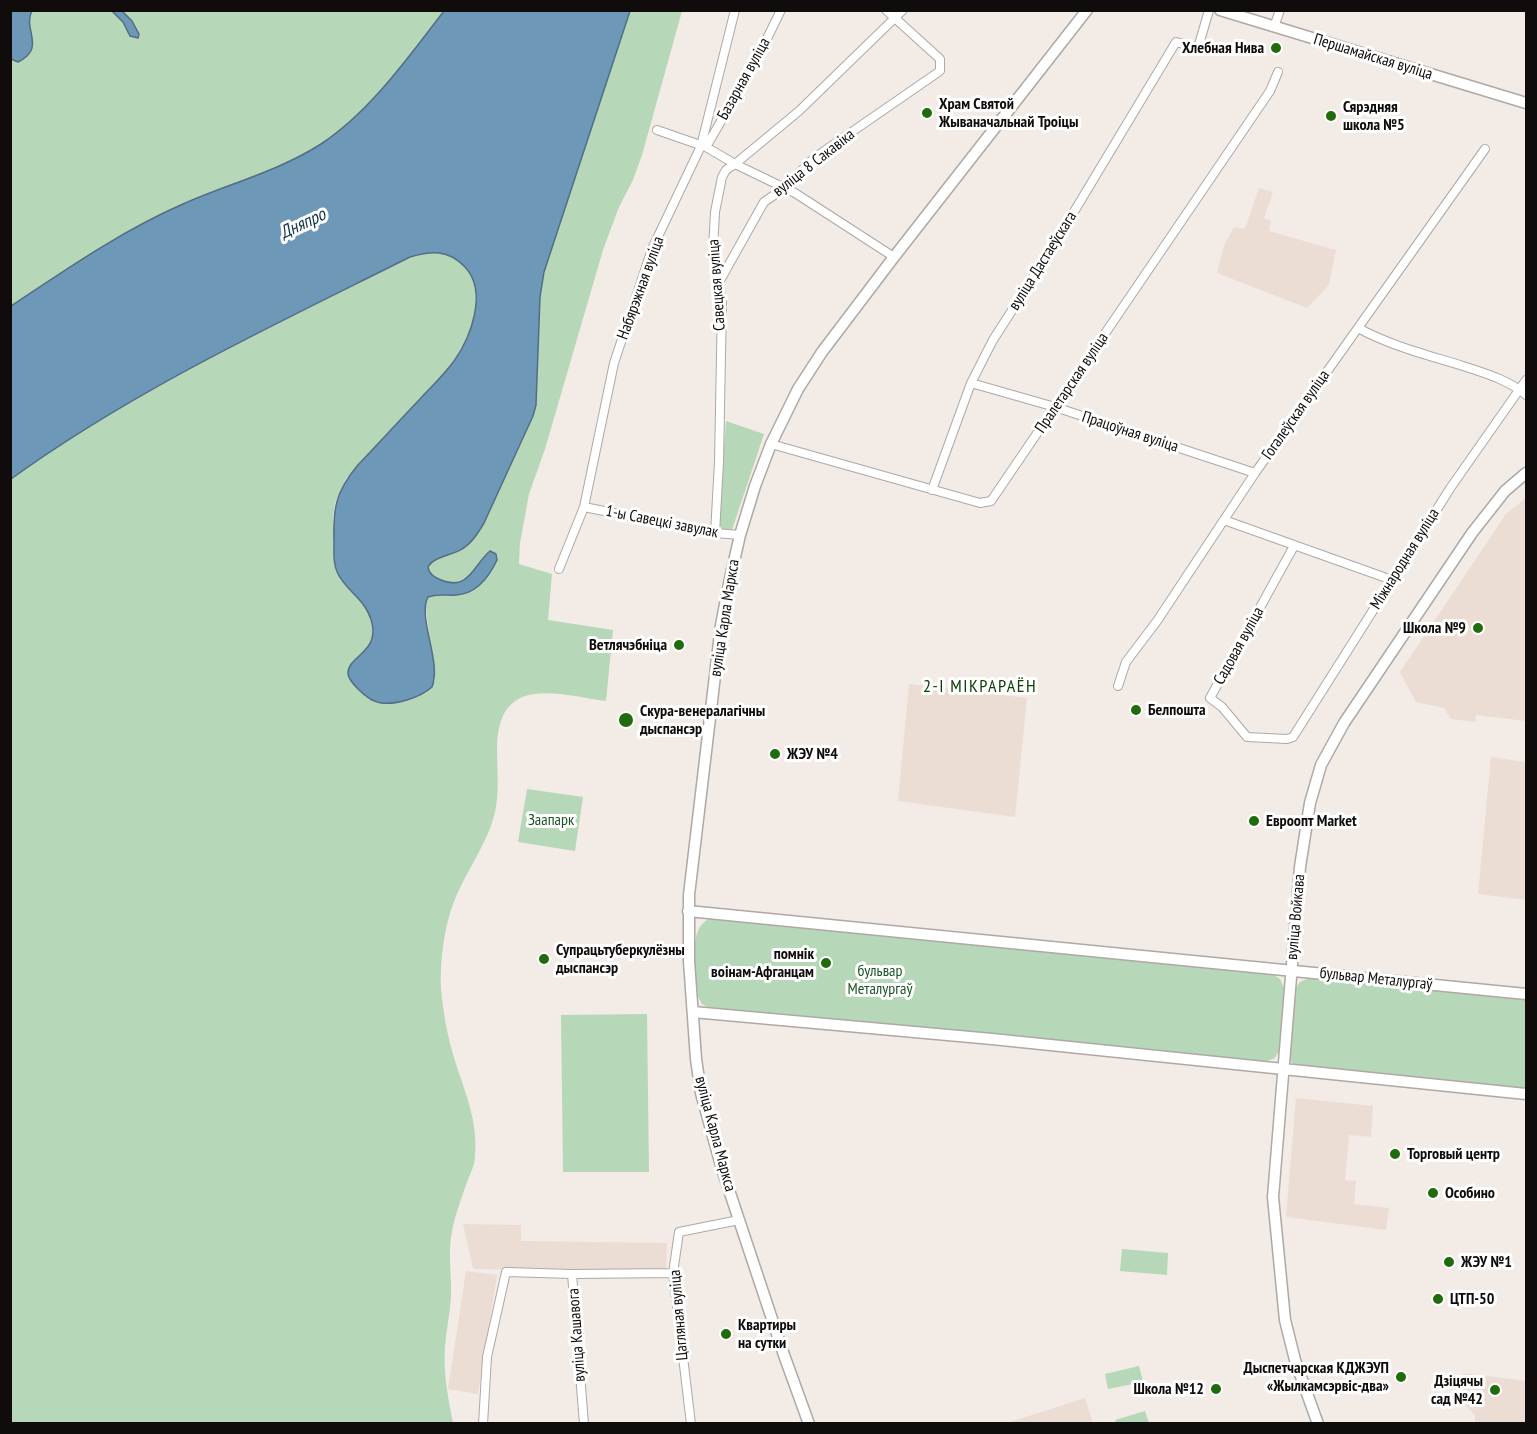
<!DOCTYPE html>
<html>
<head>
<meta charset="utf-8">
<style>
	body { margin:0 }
	#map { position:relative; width:1537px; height:1434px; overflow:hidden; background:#f3ebe6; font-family:"PT Sans Narrow",sans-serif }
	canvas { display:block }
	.frame { position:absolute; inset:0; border:12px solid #0f0c0b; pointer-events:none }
</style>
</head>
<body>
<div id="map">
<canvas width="1537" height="1434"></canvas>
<div class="frame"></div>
</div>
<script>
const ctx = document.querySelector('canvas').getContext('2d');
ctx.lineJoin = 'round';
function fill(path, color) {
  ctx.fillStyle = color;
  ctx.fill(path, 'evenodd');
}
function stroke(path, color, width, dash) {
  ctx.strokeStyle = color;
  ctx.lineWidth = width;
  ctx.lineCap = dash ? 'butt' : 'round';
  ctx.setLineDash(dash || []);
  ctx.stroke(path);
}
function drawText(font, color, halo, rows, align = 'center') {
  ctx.font = font + ' "PT Sans Narrow",sans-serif';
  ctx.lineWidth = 6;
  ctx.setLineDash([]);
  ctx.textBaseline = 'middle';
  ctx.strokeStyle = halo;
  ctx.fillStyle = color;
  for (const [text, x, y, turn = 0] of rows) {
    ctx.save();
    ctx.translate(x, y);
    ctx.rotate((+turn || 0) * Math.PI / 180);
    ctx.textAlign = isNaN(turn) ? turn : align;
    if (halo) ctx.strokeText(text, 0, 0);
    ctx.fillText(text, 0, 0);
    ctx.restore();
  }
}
fill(new Path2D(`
	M1259 188 1273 192 1264 218 1271 221 1269 231 1336 250 1329 285 1307 308 1217 273 1224 245 1234 227 1245 229Z
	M1526 498V721L1476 715 1475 722 1451 719 1444 708 1416 702 1400 672 1506 514Z
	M909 684 1027 698 1015 817 898 801Z
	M1491 757 1526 762V900L1478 894Z
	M1296 1098 1373 1106 1371 1137 1349 1135 1345 1180 1356 1181 1354 1204 1389 1208 1386 1230 1286 1217Z
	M463 1224 521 1225V1241L667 1243 666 1271 473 1269Z
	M466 1271 497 1275 478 1394 448 1389Z
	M1463 1373 1526 1381V1423H1475V1416L1462 1400Z
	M1085 1398 1093 1423H1007Z`), '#ecddd4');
fill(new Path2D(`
	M11 11H444C408 57 371 111 321 144 279 171 228 184 183 204 123 230 65 270 11 306Z
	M630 11H682L642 155 633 180 619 207 603 250 545 449 529 494 520 543 519 564 552 574 548 620 613 630 606 701C556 694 498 674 497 748 497 771 500 794 494 816 487 842 470 866 459 890 445 919 440 956 441 988 443 1013 448 1040 456 1064 466 1095 478 1122 475 1156 475 1165 470 1174 467 1182 461 1200 453 1219 451 1238 448 1258 452 1278 451 1297 450 1314 446 1330 445 1347 443 1373 448 1398 453 1423H11L10 479C112 407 224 351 334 295 358 283 414 249 438 252 458 253 474 274 475 292 478 325 460 354 440 378L357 466 346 479 335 503 333 518 334 562 338 575 360 598 368 611 374 635 370 646 354 662 391 703 426 692 435 680 425 602 428 596C438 593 447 596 456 595 477 594 489 577 497 560L485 556C475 571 462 589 441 580 434 577 429 574 428 567 433 558 448 557 458 552 470 545 477 535 484 523L529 426 536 405 540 297 544 272Z
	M726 421 764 434 732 530 718 528Z
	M527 789 583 797 575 851 518 842Z
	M709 919 1272 974 1280 979 1285 990 1279 1051 1275 1058 1265 1062 709 1008 702 1004 698 997C697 975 686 929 709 919Z
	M1309 978 1526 999V1090L1296 1066 1289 1060 1295 989 1300 982Z
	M647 1014 649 1172H563L561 1015Z
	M1122 1249 1168 1253 1167 1275 1120 1271Z
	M1139 1366 1143 1382 1108 1389 1105 1374Z
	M1145 1411 1149 1423H1116L1115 1420Z`), '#b6d7b8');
const water = new Path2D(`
	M10 11H32C22 29 47 48 18 62L11 59Z
	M112 11H122L132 21 139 34 138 38 130 36 123 22Z
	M444 11H630L544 272 540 297 536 405 533 416 484 523C478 533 472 543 462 549 452 556 434 556 428 567 429 574 434 577 441 580 469 592 474 564 490 551L496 554 497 560C489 577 477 594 456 595 447 596 438 593 428 597 417 617 442 662 432 687 421 697 397 705 381 703 372 702 364 695 358 689 354 685 349 679 348 674 347 656 379 653 372 623 366 599 348 593 338 574 333 564 334 553 334 543 333 509 335 493 357 466 378 444 399 421 420 399 431 387 444 375 454 361 471 337 488 292 465 267 448 249 431 251 410 257 274 325 134 390 11 479V306C65 270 123 230 183 204 228 184 279 171 321 144 370 112 409 56 444 11Z`);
fill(water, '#6d98b8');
stroke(water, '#516e84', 1.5);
const minor = new Path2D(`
	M1274 27 1280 10
	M657 130 706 147 735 164 795 193 894 257
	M706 147 757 59 781 10
	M718 284 764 202 783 189 814 158 940 71V59L886 10
	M1358 328C1391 346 1428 355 1463 366 1484 373 1509 380 1526 395
	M971 383 1055 407 1255 473
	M771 444 980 503 991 501 1270 91 1278 72
	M932 490 971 383 993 340 1054 245 1176 42 1198 48 1209 10
	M584 507 715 533 740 535
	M1224 520 1392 580
	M715 533 719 462 722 302 713 249 715 212 722 177 726 170 735 164 799 111 903 10
	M1294 546 1210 698 1222 707 1247 737 1287 739 1293 737 1451 487 1526 380
	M559 569 584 507 614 363 652 249 701 146 735 10
	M1118 686 1126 662 1157 621 1255 473 1485 149
	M483 1424 487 1357 506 1272 572 1274
	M584 1424 572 1274 673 1273
	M691 1424 673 1273 679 1232 739 1220`);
const secondary = new Path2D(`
	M1220 10 1526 103
	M688 911 1526 994
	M693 1012 992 1039 1526 1094
	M809 1424 784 1355 722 1169 701 1093 696 1059 689 961V895L721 625 730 579 740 535 755 486 771 444 798 389 822 352 894 257 1087 10
	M1318 1424 1295 1360 1285 1320 1273 1197 1300 867 1310 803 1321 765 1344 723 1472 533 1505 491 1526 473`);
stroke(minor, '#afa8a4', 10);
stroke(secondary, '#afa8a4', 13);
stroke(minor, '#fff', 8);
stroke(secondary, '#fff', 10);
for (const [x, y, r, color] of [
	[1276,48,6,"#1f6c0d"],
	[927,113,6,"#1f6c0d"],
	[1331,116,6,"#1f6c0d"],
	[1478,628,6,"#1f6c0d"],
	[679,645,6,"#1f6c0d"],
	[1136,710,6,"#1f6c0d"],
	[626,720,8,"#1f6c0d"],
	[775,754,6,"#1f6c0d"],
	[1254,821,6,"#1f6c0d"],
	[544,959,6,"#1f6c0d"],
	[826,963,6,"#1f6c0d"],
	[1395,1154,6,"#1f6c0d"],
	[1433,1193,6,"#1f6c0d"],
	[1449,1262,6,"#1f6c0d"],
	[1438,1299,6,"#1f6c0d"],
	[726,1334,6,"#1f6c0d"],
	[1401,1377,6,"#1f6c0d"],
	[1216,1389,6,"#1f6c0d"],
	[1495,1390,6,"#1f6c0d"]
]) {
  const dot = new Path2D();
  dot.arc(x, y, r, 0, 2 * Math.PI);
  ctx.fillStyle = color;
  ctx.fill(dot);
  stroke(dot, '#fff', 2);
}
drawText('bold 16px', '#0f0c0b', '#fff', [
	["Хлебная Нива",1264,48,"right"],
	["Храм Святой",939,104],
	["Жываначальнай Троіцы",939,122],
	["Сярэдняя",1343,107],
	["школа №5",1343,125],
	["Школа №9",1466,628,"right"],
	["Ветлячэбніца",667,645,"right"],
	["Белпошта",1148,710],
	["Скура-венералагічны",640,711],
	["дыспансэр",640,729],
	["ЖЭУ №4",787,754],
	["Евроопт Market",1266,821],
	["Супрацьтуберкулёзны",556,950],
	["дыспансэр",556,968],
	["помнік",814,954,"right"],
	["воінам-Афганцам",814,972,"right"],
	["Торговый центр",1407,1154],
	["Особино",1445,1193],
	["ЖЭУ №1",1461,1262],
	["ЦТП-50",1450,1299],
	["Квартиры",738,1325],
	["на сутки",738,1343],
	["Дыспетчарская КДЖЭУП",1389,1368,"right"],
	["«Жылкамсэрвіс-два»",1389,1386,"right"],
	["Дзіцячы",1483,1381,"right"],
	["сад №42",1483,1399,"right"],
	["Школа №12",1204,1389,"right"]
], 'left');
drawText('16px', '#0f0c0b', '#fff', [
	["Першамайская вуліца",1373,57,17],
	["Базарная вуліца",744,79,-61],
	["вуліца 8 Сакавіка",814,163,-38],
	["вуліца Дастаеўскага",1043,261,-58],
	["Савецкая вуліца",717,285,-94],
	["Набярэжная вуліца",641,288,-70],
	["Пралетарская вуліца",1072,383,-56],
	["Гогалеўская вуліца",1296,415,-55],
	["Працоўная вуліца",1130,432,18],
	["1-ы Савецкі завулак",662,522,11],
	["Міжнародная вуліца",1405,559,-58],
	["вуліца Карла Маркса",725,618,-81],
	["Садовая вуліца",1239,646,-61],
	["вуліца Войкава",1296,917,-85],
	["бульвар Металургаў",1376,979,6],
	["вуліца Карла Маркса",715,1134,75],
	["Цагляная вуліца",679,1315,-95],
	["вуліца Кашавога",577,1335,-94]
]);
drawText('16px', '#1a5425', '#fff', [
	["Заапарк",551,820],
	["бульвар",880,971],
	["Металургаў",880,989]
]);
drawText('italic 18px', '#0f334a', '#fff', [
	["Дняпро",303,224,-25]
]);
ctx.letterSpacing = '1.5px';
drawText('18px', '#0f4005', '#fff', [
	["2-І МІКРАРАЁН",980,687]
]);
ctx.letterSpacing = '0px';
</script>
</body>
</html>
